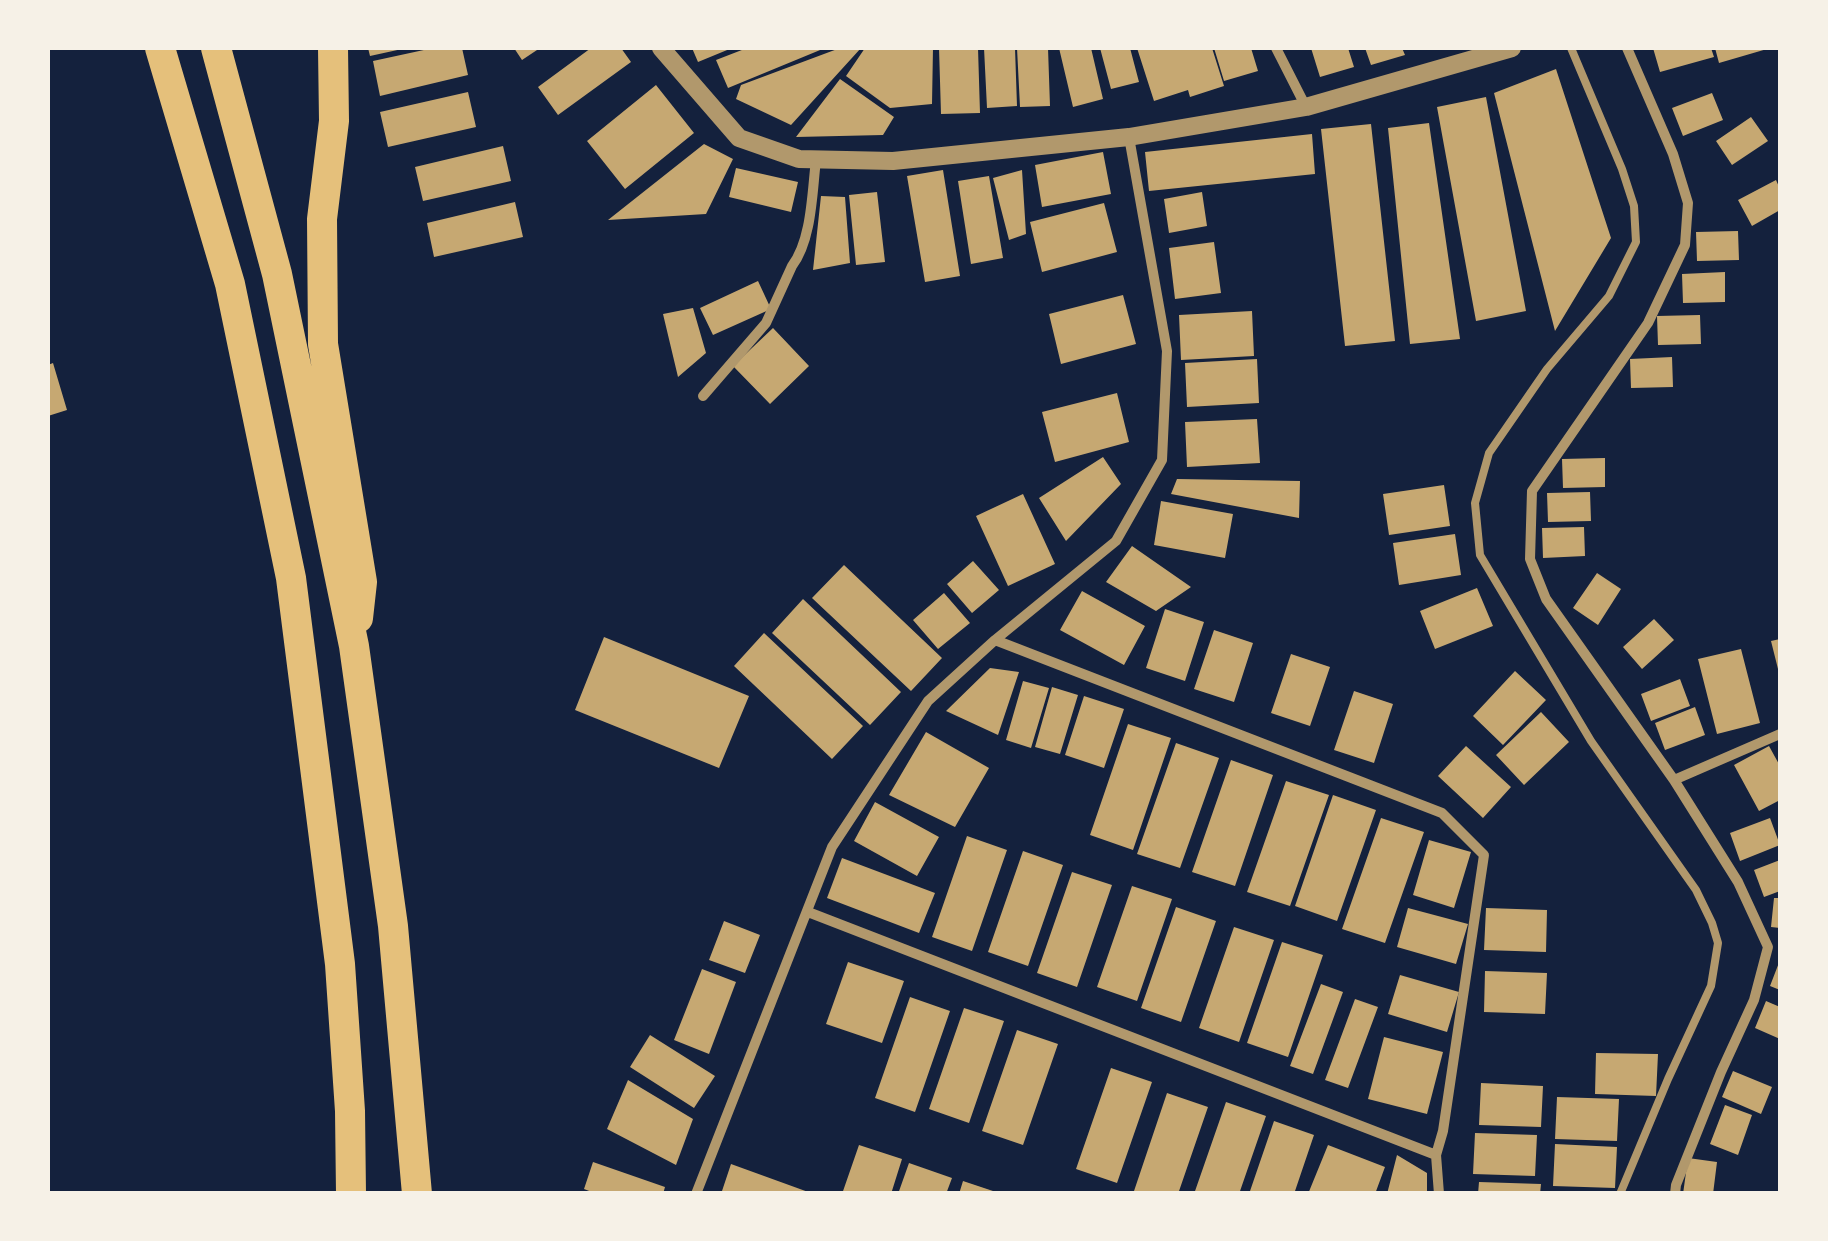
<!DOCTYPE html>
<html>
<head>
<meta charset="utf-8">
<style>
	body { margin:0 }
	#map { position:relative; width:1828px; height:1241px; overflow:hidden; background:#14213d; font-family:Lora,serif }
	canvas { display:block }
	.frame { position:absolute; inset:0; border:50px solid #f6f1e7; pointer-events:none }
</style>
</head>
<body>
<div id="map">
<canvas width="1828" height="1241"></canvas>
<div class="frame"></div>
</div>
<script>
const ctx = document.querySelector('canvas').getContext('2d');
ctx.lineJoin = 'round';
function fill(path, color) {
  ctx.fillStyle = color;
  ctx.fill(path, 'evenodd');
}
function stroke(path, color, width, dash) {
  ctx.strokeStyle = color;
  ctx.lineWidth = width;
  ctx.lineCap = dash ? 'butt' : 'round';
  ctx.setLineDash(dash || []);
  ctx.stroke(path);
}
fill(new Path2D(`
	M368 48H402V49L370 56Z
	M433 48H462L468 75 380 96 373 61Z
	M514 48H540L522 60Z
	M591 48H621L631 62 558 115 538 87Z
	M692 48H732L698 62Z
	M747 48H825L728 88 716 60Z
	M840 48H861L791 125 736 99 741 85Z
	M865 48H933L932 104 890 108 846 76Z
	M939 48H978L980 113 941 114Z
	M984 48H1015L1017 106 987 108Z
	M1017 48H1048L1050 106 1020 107Z
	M1059 48H1091L1103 99 1073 107Z
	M1100 48H1130L1139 82 1111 89Z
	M1137 48H1212L1224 86 1190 97 1188 90 1154 101Z
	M1214 48H1251L1258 71 1224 81Z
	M1311 48H1348L1354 67 1320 77Z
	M1365 48H1402L1405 55 1371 65Z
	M1653 48H1711L1714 57 1660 72Z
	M1715 48H1767V49L1719 63Z
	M1556 69 1611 238 1555 331 1494 93Z
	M840 79 894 117 883 135 796 137Z
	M656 85 694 133 625 189 587 141Z
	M468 92 476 127 388 147 380 112Z
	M1712 93 1723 120 1683 136 1672 108Z
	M1486 97 1526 311 1476 321 1437 107Z
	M1751 117 1768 141 1732 165 1716 141Z
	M1429 123 1460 339 1410 344 1388 128Z
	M1371 124 1395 341 1345 346 1321 129Z
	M1312 134 1315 174 1149 191 1145 152Z
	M704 144 733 159 706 214 608 220Z
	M503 146 511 181 423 201 415 167Z
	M1103 152 1111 194 1042 207 1035 165Z
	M736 168 798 182 791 212 729 197Z
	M943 170 960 276 925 282 907 176Z
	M1022 170 1026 234 1009 240 993 178Z
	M989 176 1003 258 971 264 958 181Z
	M1776 180 1780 189V210L1752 226 1738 200Z
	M877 192 885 262 856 265 849 195Z
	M1202 192 1207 226 1169 233 1164 199Z
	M821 196 845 197 850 263 813 270Z
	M515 202 523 237 434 257 427 223Z
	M1104 203 1117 252 1042 272 1030 222Z
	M1738 231 1739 260 1697 261 1696 232Z
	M1214 242 1221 293 1175 299 1169 248Z
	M1725 272V302L1683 303 1682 274Z
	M758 281 771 309 713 335 700 308Z
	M1123 295 1136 344 1061 364 1049 314Z
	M693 308 706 353 678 377 663 314Z
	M1252 311 1254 356 1181 360 1179 315Z
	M1700 315 1701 344 1658 345 1657 316Z
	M773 328 809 366 770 404 733 366Z
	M1672 357 1673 387 1631 388 1630 359Z
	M1257 359 1259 403 1187 407 1185 363Z
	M53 363 67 410 48 416V365Z
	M1117 393 1129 442 1055 462 1042 412Z
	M1257 419 1260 463 1187 467 1185 422Z
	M1103 457 1121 484 1066 541 1039 498Z
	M1605 458V487L1563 488 1562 459Z
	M1177 479 1300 481 1299 518 1171 494Z
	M1444 485 1450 526 1389 535 1383 494Z
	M1590 492 1591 521 1548 522 1547 493Z
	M1023 494 1055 564 1008 586 976 516Z
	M1161 501 1233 514 1225 558 1154 545Z
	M1584 527 1585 556 1543 558 1542 528Z
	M1455 534 1461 575 1399 585 1393 543Z
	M1132 546 1191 587 1156 611 1106 582Z
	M973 561 999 590 972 613 947 584Z
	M844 565 942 658 911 691 812 598Z
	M1597 573 1621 589 1598 625 1573 608Z
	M1477 588 1493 626 1435 649 1420 611Z
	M1082 591 1145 626 1124 665 1060 630Z
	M944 593 970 623 938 649 913 620Z
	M803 599 901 692 870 725 772 633Z
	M1165 609 1204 622 1185 681 1146 668Z
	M1654 619 1674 640 1642 669 1623 647Z
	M1214 630 1253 643 1234 702 1194 689Z
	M764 633 863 726 832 759 734 666Z
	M604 637 749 696 719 768 575 710Z
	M1780 639V673H1779L1771 641Z
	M1741 649 1760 723 1717 734 1698 659Z
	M1291 654 1330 667 1310 726 1271 713Z
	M990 668 1019 672 998 735 946 711Z
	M1515 671 1546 700 1503 745 1473 716Z
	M1680 679 1690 706 1651 721 1641 694Z
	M1023 681 1049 688 1031 748 1006 740Z
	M1052 687 1078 695 1060 754 1035 747Z
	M1354 691 1393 704 1374 763 1334 750Z
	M1084 696 1124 709 1104 768 1065 755Z
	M1695 707 1705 735 1665 750 1655 723Z
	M1541 712 1569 742 1524 785 1496 755Z
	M1128 724 1171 738 1133 850 1090 835Z
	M926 732 989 768 955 827 889 795Z
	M1176 743 1219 758 1180 868 1137 854Z
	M1466 746 1511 787 1483 818 1438 776Z
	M1769 746 1780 766V800L1759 811 1734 765Z
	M1231 760 1273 775 1235 886 1192 872Z
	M1286 781 1329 795 1290 906 1247 892Z
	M1333 795 1376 810 1337 921 1295 906Z
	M875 802 939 837 917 876 854 841Z
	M1381 818 1424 832 1385 943 1342 929Z
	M1770 818 1780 845 1740 861 1730 833Z
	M967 836 1007 850 972 951 932 937Z
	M1429 840 1471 852 1454 908 1413 895Z
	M1023 851 1063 865 1028 966 988 952Z
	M842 858 935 893 919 933 827 898Z
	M1780 860V891L1764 897 1754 870Z
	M1072 872 1112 885 1077 987 1037 973Z
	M1132 886 1172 899 1137 1001 1097 987Z
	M1774 898H1780V928L1771 927Z
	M1176 907 1216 921 1181 1022 1141 1008Z
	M1408 908 1468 924 1456 964 1397 947Z
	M1486 908 1547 910 1546 952 1484 950Z
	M724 921 760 935 745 973 709 960Z
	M1234 927 1274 940 1239 1042 1199 1028Z
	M1282 942 1323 955 1288 1057 1247 1043Z
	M1780 960V990L1770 986Z
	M848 962 904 981 882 1043 826 1024Z
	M702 969 736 982 709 1054 674 1040Z
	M1485 971 1547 973 1545 1014 1484 1012Z
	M1400 975 1459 992 1447 1032 1388 1014Z
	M1321 984 1343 992 1313 1074 1290 1066Z
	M910 997 950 1011 915 1112 875 1098Z
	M1355 999 1378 1007 1348 1088 1325 1080Z
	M1766 1001 1780 1007V1039L1755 1028Z
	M964 1008 1004 1021 969 1123 929 1109Z
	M1017 1030 1058 1044 1023 1145 982 1131Z
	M650 1035 715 1076 694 1108 630 1067Z
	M1384 1037 1443 1052 1427 1114 1368 1099Z
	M1596 1053 1658 1054 1656 1096 1595 1094Z
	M1111 1068 1152 1082 1117 1183 1076 1169Z
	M1733 1071 1772 1087 1761 1114 1722 1097Z
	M628 1080 693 1119 676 1165 607 1129Z
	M1481 1083 1543 1086 1541 1127 1479 1125Z
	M1167 1093 1208 1107 1178 1194H1133Z
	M1557 1097 1619 1099 1617 1141 1555 1139Z
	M1226 1102 1266 1116 1239 1194H1194Z
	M1725 1105 1752 1115 1738 1155 1710 1144Z
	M1274 1121 1314 1135 1294 1194H1249Z
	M1475 1133 1537 1135 1535 1176 1473 1174Z
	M1555 1144 1617 1147 1615 1188 1553 1186Z
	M859 1145 902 1159 891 1194H842Z
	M1328 1145 1385 1167 1375 1194H1308Z
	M1397 1155 1427 1173V1194H1387Z
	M1688 1158 1717 1162 1713 1194H1683Z
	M593 1162 665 1187 663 1194H597L584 1189Z
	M909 1163 952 1178 946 1194H898Z
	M731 1164 811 1193 810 1194H721Z
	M963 1181 999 1193 998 1194H959Z
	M1479 1182 1541 1184 1540 1194H1478Z`), '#c6a872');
stroke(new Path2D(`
	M1571 48 1622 169 1634 206 1636 242 1609 296 1547 369 1489 453 1475 503 1480 555 1591 741 1696 890 1712 923 1718 943 1711 986 1668 1079 1620 1194`), '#b1986c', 8);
stroke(new Path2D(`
	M1276 48 1306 107
	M1627 48 1673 154 1688 203 1685 245 1648 323 1532 491 1530 559 1546 599 1674 780 1738 882 1768 947 1754 1000 1721 1072 1676 1185 1675 1194
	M703 396 766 323 792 266C812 240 812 192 816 160
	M995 640 1442 813 1484 855 1443 1131 1436 1155 1439 1194
	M1674 780 1780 734
	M808 912 1436 1155
	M696 1194 832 847 928 701 995 640 1116 541 1162 460 1167 351 1129 137`), '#b1986c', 10);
stroke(new Path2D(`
	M661 48 739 138 799 159 893 161 1129 137 1306 107 1512 48`), '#b1986c', 18);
stroke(new Path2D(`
	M160 48 230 284 291 578 340 964 350 1111 351 1194
	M216 48 277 274 354 646 393 926 417 1194
	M333 48 334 121 322 219 323 344 362 582 358 618`), '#e5c07b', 30);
</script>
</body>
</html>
